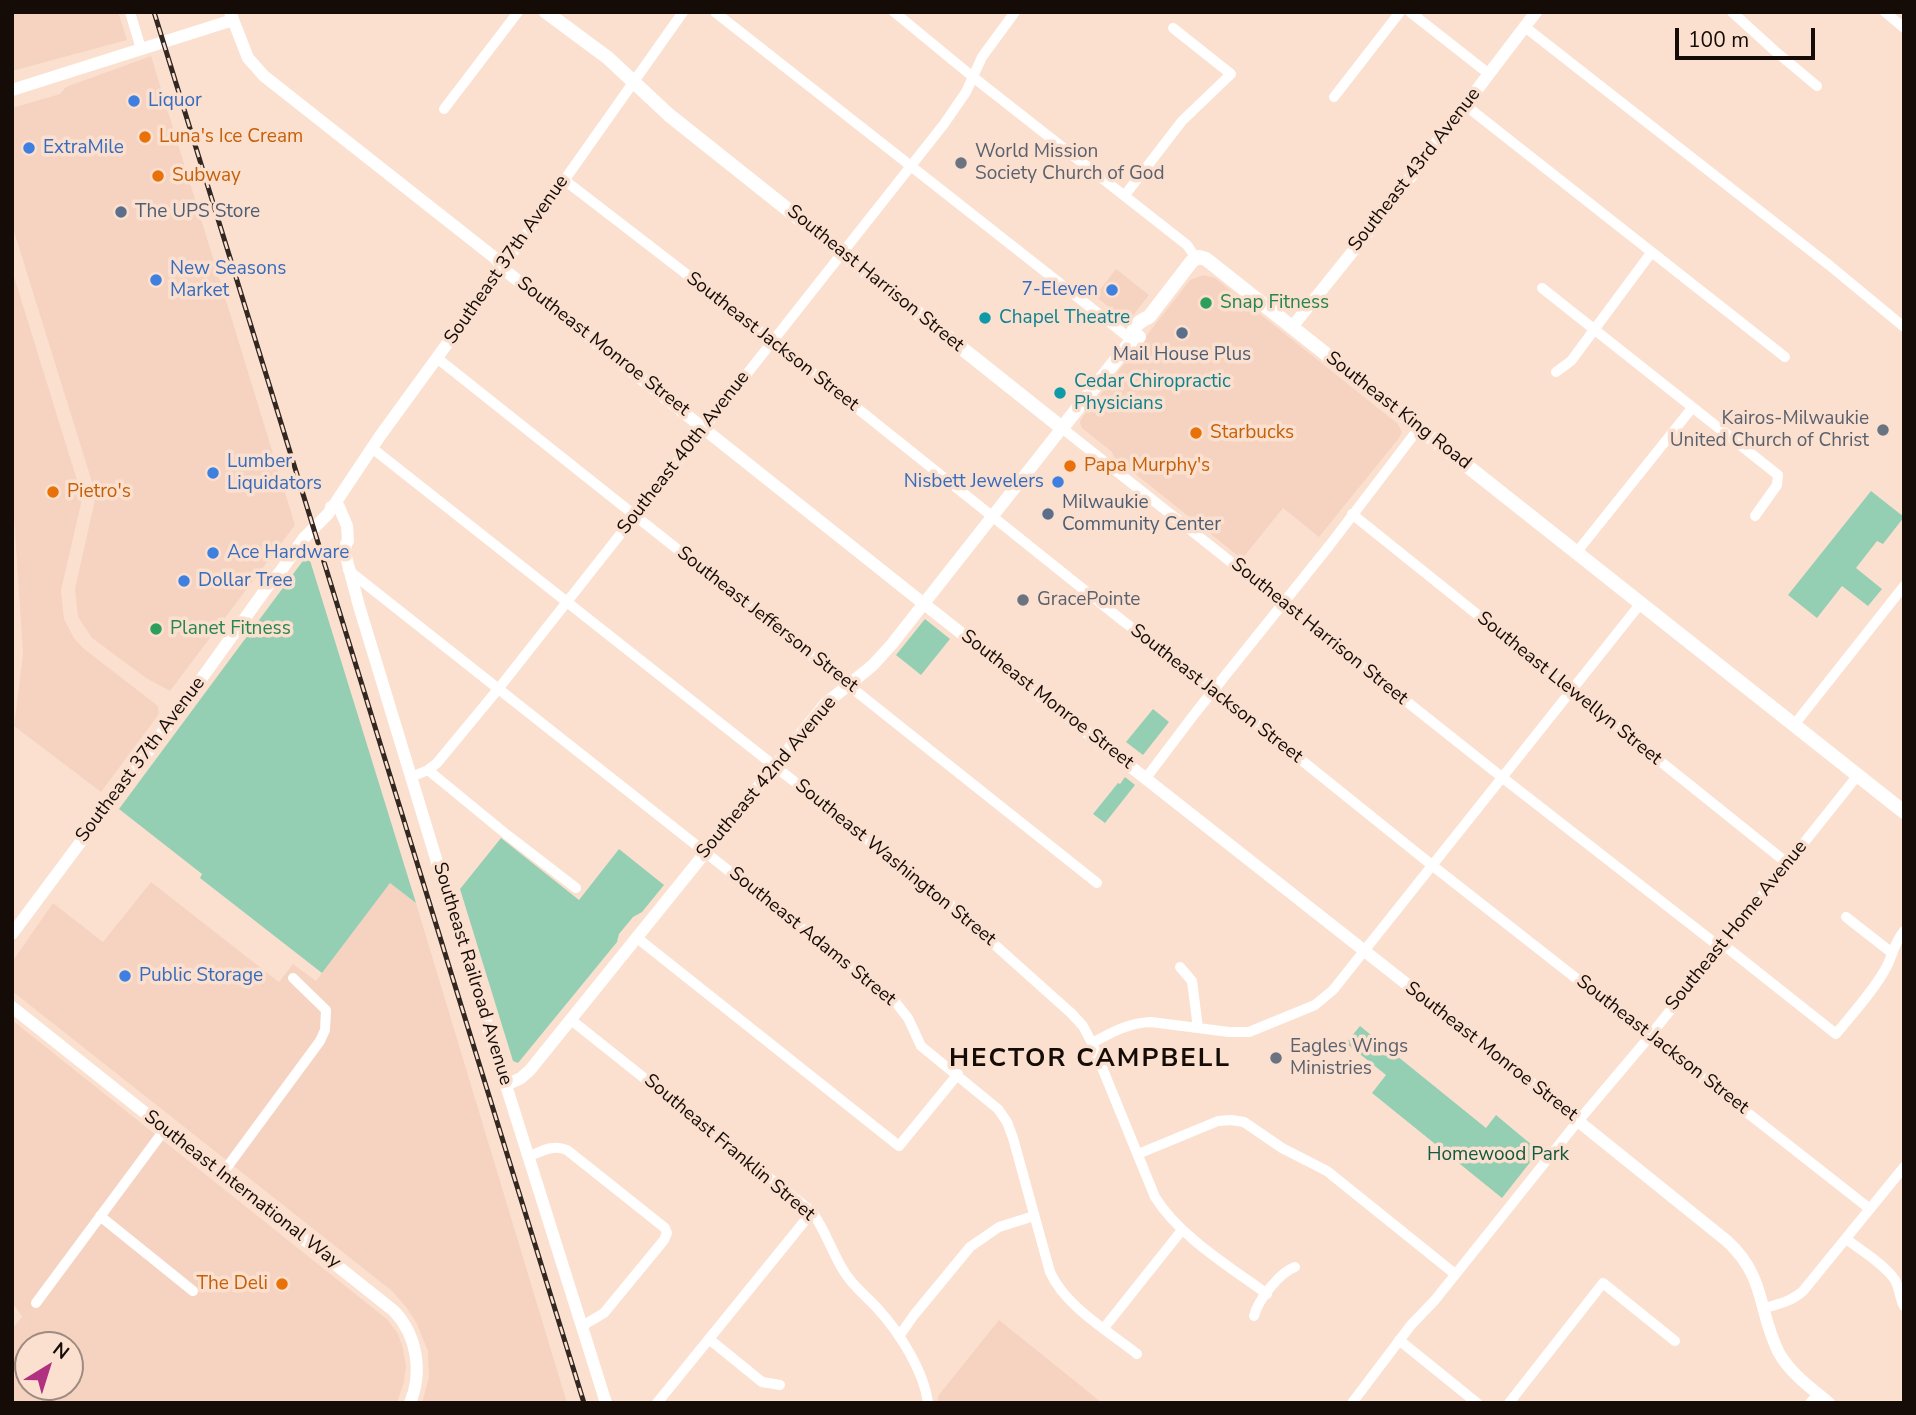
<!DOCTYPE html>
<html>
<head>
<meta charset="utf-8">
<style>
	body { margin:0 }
	#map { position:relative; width:1916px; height:1415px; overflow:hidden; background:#fbe0d0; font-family:"Nunito Sans",sans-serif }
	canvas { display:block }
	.frame { position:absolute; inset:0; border:14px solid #150c07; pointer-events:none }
	.north { position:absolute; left:14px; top:1331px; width:70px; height:70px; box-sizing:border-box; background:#fbe0d0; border:2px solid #9f8b80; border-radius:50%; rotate:38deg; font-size:19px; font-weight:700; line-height:28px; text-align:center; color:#150c07 }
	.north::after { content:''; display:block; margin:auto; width:24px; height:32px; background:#af3180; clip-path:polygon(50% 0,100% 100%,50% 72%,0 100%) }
	.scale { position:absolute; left:1675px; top:28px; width:140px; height:32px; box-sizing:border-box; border:4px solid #150c07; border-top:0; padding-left:9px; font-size:21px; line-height:24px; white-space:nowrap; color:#150c07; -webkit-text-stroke:5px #fbe0d0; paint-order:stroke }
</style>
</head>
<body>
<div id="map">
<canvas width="1916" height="1415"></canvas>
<div class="frame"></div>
<div class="north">N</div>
<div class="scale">100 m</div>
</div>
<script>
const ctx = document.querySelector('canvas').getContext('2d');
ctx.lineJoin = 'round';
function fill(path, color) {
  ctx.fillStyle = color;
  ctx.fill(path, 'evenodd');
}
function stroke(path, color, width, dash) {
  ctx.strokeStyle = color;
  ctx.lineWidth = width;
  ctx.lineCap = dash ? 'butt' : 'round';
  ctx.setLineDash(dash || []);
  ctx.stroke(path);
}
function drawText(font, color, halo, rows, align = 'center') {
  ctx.font = font + ' "Nunito Sans",sans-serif';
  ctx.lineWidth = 7;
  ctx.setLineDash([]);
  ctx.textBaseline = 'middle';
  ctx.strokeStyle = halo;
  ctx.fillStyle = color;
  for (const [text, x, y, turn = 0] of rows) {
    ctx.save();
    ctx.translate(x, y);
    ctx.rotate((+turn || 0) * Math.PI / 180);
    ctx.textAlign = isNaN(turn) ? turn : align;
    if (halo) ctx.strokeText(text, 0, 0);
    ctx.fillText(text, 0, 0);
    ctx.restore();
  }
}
fill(new Path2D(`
	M12 12H118L127 40 12 71Z
	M151 56 295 525 170 691 146 678 92 638 78 617 75 589 96 495 12 225V108L60 94 66 87Z
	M1116 269 1149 295 1128 322 1095 296Z
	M12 270 81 493V504L61 590 64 619 74 638 83 648 158 706 159 714 101 792 14 726 23 654 12 486Z
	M1203 275 1215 278 1398 424 1402 432 1399 438 1319 537 1283 508 1242 559 1114 457 1112 452 1082 428 1080 423 1081 419 1190 280Z
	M151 882 279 982 293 964 316 981 390 882 416 903 567 1403H422L429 1377 428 1351 416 1322 406 1307 392 1291 12 991V962L53 903 103 942Z
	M12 1020 388 1320 398 1334 403 1349 406 1366 404 1382 397 1403H12V1329L22 1317 15 1306H12ZM28 1345H70V1387H28Z
	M999 1320 1065 1373 1102 1403H938V1396Z`), '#f5d3c0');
fill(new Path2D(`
	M1871 491 1904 517 1883 544 1877 541 1856 568 1882 589 1868 606 1842 586 1817 618 1788 595Z
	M308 554 416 903 390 883 322 973 200 878 202 874 119 809Z
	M925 619 950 639 921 675 896 655Z
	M1153 709 1169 722 1143 755 1126 742Z
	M1125 777 1135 785 1105 823 1093 814 1118 783 1120 784Z
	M501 838 579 900 619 849 664 885 642 912 633 917 619 934 617 942 518 1063 513 1061 460 889Z
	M1360 1026 1486 1128 1496 1115 1539 1151 1502 1198 1372 1093 1386 1075 1346 1043Z`), '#94cfb3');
stroke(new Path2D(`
	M130 12 141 49
	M715 12 1132 340
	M894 12 973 77 1187 245 1196 258
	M1410 12 1489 74
	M1732 12 1775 51 1817 86
	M1885 12 1904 28
	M1525 27 1829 265 1904 327
	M1334 97 1400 12
	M1465 105 1785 357
	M444 109 518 12
	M563 179 772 340 1123 621 1213 689 1433 866 1870 1209
	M1125 195 1182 121 1231 74 1173 28
	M503 267 683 12
	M1542 288 1778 475 1777 485 1755 516
	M437 358 1097 883
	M1556 372 1571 361 1651 253
	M1062 428 1503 778 1716 944 1730 950 1836 1034C1852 1014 1876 988 1887 966 1893 954 1895 941 1904 931
	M372 448 948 903 1071 1013 1083 1026 1092 1043 1155 1197C1179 1236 1230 1267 1267 1294
	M1352 514 1787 863
	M1576 553 1692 408
	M348 570 896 1003 908 1018 921 1046 998 1109 1007 1122 1013 1138 1050 1272C1065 1306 1108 1331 1137 1354
	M1794 725 1904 586
	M428 770 506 834 576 888
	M411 777 428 770 437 763 499 688 944 124 966 92 982 57 1015 12
	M1146 778 1196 712 1329 546 1419 428
	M1846 917 1892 953
	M636 937 899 1146 958 1074
	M1180 967 1192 981 1198 1028
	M570 1019 812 1212C826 1231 832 1253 845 1273 854 1287 867 1297 878 1309 899 1332 924 1371 928 1403
	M1092 1043C1112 1032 1128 1023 1151 1022L1229 1032H1249L1315 1005 1333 990 1641 603
	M1138 1154 1218 1121 1231 1120 1244 1122 1282 1148 1327 1171 1455 1274
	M530 1156C542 1151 553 1144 567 1150L665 1228 667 1233 664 1240 604 1313 582 1326
	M222 1174 320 1041 325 1030 326 1010 293 978
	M100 1216 193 1291
	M1846 1239C1861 1250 1885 1265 1895 1280 1900 1288 1899 1298 1904 1306
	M36 1303 165 1129
	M1764 1308C1779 1304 1792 1301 1803 1291L1904 1167
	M1254 1316C1258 1300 1280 1272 1295 1267
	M1104 1328 1182 1230
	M900 1335 914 1315 970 1247 999 1227 1034 1216
	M709 1339 762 1382 780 1385
	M1399 1340 1477 1403
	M657 1403 812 1212
	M1352 1403 1411 1325 1435 1300 1574 1126 1645 1042 1858 775
	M1509 1403 1603 1283 1675 1341
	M1810 1403 1818 1394`), '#fff', 10);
stroke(new Path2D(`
	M230 12 248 58 264 76 495 258 507 272 914 596 1470 1034 1727 1241C1767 1278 1757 1310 1779 1353 1791 1374 1811 1388 1829 1403
	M12 90 233 20
	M1292 327 1374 225 1536 12
	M331 507H339L347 526 348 541 346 544 345 553 359 606 476 990 606 1403
	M12 934 179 710 268 586 280 572 304 538 328 514 380 436 503 267
	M12 1007 394 1311C417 1335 423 1372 410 1403
	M506 1085 521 1078 530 1070 825 704 873 665 892 644 1062 428`), '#fff', 12);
stroke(new Path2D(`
	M546 12 608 58 669 115 1062 428 1132 340 1139 337
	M1132 340C1132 328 1137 322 1149 317L1192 261 1199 257 1206 259 1904 812`), '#fff', 14);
const rail = new Path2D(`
	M154 12 584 1403`);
stroke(rail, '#322721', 5);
stroke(rail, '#fbe0d0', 2.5, [8]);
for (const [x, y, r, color] of [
	[134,101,7,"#3f7fe0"],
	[145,137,7,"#e8710a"],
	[29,148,7,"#3f7fe0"],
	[961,163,7,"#6b7280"],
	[158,176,7,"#e8710a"],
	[121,212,7,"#5c6f8a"],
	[156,280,7,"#3f7fe0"],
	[1112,290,7,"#3f7fe0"],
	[1206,303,7,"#2e9e5b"],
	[985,318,7,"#0f9aa8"],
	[1182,333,7,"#5c6f8a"],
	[1060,393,7,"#0f9aa8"],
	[1883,430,7,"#6b7280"],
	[1196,433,7,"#e8710a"],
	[1070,466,7,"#e8710a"],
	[213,473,7,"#3f7fe0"],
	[1058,482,7,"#3f7fe0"],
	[53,492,7,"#e8710a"],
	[1048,514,7,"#5c6f8a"],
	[213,553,7,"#3f7fe0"],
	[184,581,7,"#3f7fe0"],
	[1023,600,7,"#6b7280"],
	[156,629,7,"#2e9e5b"],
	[125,976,7,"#3f7fe0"],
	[1276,1058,7,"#6b7280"],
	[282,1284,7,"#e8710a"]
]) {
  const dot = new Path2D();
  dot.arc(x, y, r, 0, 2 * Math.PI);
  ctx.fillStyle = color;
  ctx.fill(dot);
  stroke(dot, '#fbe0d0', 2.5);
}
drawText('19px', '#366cbe', '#fbe0d0', [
	["Liquor",148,101],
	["ExtraMile",43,148],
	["New Seasons",170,269],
	["Market",170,291],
	["7-Eleven",1098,290,"right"],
	["Lumber",227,462],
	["Liquidators",227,484],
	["Nisbett Jewelers",1044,482,"right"],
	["Ace Hardware",227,553],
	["Dollar Tree",198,581],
	["Public Storage",139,976]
], 'left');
drawText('19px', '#c56008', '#fbe0d0', [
	["Luna's Ice Cream",159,137],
	["Subway",172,176],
	["Starbucks",1210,433],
	["Papa Murphy's",1084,466],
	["Pietro's",67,492],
	["The Deli",268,1284,"right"]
], 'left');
drawText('19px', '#5b616d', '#fbe0d0', [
	["World Mission",975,152],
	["Society Church of God",975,174],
	["Kairos-Milwaukie",1869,419,"right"],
	["United Church of Christ",1869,441,"right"],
	["GracePointe",1037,600],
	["Eagles Wings",1290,1047],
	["Ministries",1290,1069]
], 'left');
drawText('19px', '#150c07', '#fbe0d0', [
	["Southeast 43rd Avenue",1415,170,-52],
	["Southeast 37th Avenue",507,260,-55],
	["Southeast Harrison Street",875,279,39],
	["Southeast Jackson Street",772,342,38],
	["Southeast Monroe Street",603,347,38],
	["Southeast King Road",1398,411,38],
	["Southeast 40th Avenue",684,453,-52],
	["Southeast Jefferson Street",767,620,38],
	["Southeast Harrison Street",1319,632,39],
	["Southeast Llewellyn Street",1569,689,39],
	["Southeast Jackson Street",1216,694,38],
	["Southeast Monroe Street",1047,700,38],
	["Southeast 37th Avenue",141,760,-53],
	["Southeast 42nd Avenue",767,778,-50],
	["Southeast Washington Street",895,863,39],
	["Southeast Home Avenue",1737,926,-51],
	["Southeast Adams Street",812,937,39],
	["Southeast Railroad Avenue",472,974,73],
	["Southeast Jackson Street",1662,1045,38],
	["Southeast Monroe Street",1491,1052,38],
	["Southeast Franklin Street",729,1148,40],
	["Southeast International Way",242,1190,38]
]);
drawText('19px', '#4e5e75', '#fbe0d0', [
	["The UPS Store",135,212],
	["Mail House Plus",1182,355,"center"],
	["Milwaukie",1062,503],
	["Community Center",1062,525]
], 'left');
drawText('19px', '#27864d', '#fbe0d0', [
	["Snap Fitness",1220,303],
	["Planet Fitness",170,629]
], 'left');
drawText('19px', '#0d838f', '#fbe0d0', [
	["Chapel Theatre",999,318],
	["Cedar Chiropractic",1074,382],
	["Physicians",1074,404]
], 'left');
drawText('19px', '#135940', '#fbe0d0', [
	["Homewood Park",1498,1155]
]);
ctx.letterSpacing = '2px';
drawText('bold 26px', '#150c07', '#fbe0d0', [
	["HECTOR CAMPBELL",1090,1060]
]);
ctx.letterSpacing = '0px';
</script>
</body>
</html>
